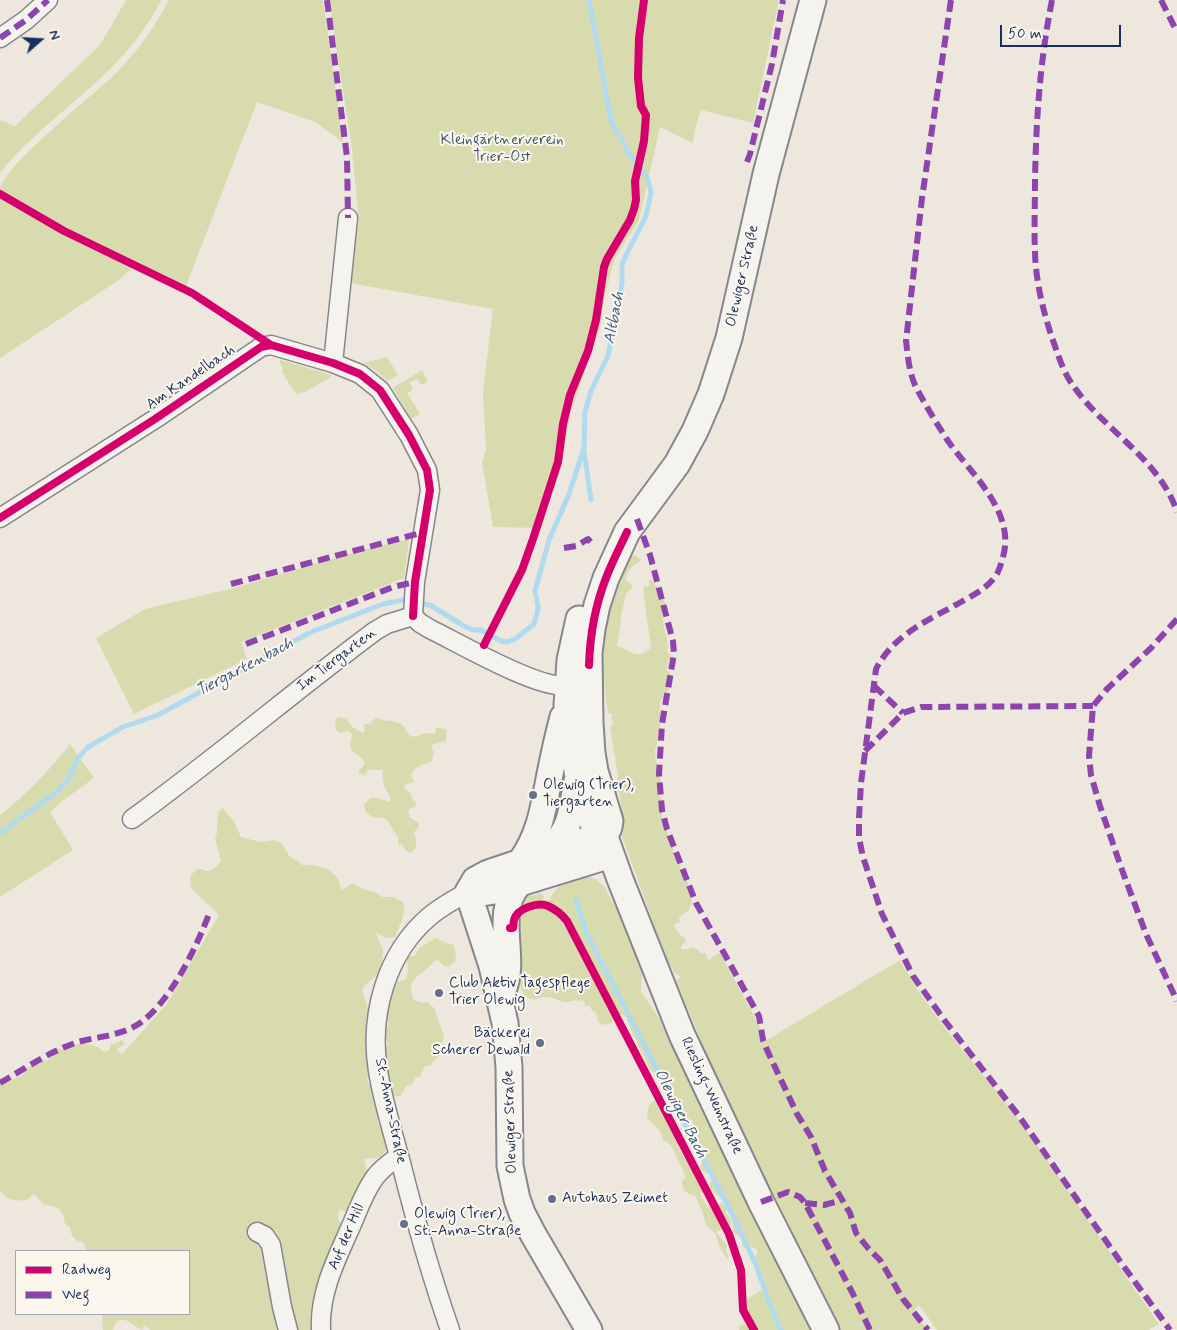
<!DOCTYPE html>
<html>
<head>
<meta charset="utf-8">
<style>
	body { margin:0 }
	#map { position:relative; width:1177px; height:1330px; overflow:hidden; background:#eee7de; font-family:Mynerve,sans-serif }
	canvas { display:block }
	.legend { position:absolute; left:15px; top:1250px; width:175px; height:65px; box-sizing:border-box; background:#fbf7ec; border:1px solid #a1a7b3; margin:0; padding:6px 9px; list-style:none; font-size:15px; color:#1b2f5e }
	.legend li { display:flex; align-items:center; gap:10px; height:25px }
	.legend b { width:25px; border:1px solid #a1a7b3 }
	.north { position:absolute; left:15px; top:15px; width:50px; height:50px; -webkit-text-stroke:4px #fbf7ec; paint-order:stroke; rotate:71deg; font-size:14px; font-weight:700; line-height:20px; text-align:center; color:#1b2f5e }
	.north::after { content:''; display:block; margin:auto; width:18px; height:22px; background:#1b2f5e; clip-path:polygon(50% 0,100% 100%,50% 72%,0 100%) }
	.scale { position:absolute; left:1000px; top:25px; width:121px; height:22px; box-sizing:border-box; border:2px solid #1b2f5e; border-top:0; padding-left:6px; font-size:15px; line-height:18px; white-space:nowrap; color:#1b2f5e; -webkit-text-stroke:4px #fbf7ec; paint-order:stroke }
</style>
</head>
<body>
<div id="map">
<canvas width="1177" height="1330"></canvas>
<ul class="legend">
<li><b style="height:6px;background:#d6006c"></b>Radweg</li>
<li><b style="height:6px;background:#8e44ad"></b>Weg</li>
</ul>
<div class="north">N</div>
<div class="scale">50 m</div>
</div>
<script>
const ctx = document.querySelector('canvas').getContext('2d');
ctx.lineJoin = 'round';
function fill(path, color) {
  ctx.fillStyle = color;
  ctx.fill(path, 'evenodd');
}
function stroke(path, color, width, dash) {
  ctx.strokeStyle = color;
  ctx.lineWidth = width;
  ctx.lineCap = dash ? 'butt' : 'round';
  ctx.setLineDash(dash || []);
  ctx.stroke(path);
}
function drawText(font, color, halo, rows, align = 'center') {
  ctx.font = font + ' Mynerve,sans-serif';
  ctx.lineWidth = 4;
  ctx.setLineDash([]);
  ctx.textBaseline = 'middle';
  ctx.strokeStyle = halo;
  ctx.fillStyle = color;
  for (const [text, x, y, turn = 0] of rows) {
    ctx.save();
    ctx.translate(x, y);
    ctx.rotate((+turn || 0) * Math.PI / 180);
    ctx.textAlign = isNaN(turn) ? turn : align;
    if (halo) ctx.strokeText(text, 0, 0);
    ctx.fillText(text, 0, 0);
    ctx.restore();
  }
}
fill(new Path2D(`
	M126 0H161C157 10 149 21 143 30 105 86 42 120 0 173V120L15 126 100 45Z
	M169 0H323L343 142 315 122 257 102 186 286 74 232 0 190C0 168 98 92 118 71 138 50 155 27 169 0Z
	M329 0H779L753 123 701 110 695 129 693 143 660 127 639 220 614 260 604 300 600 327 570 414 562 464 541 528 493 527 482 462 486 450 483 392 493 309 350 283 359 220 352 149Z
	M0 199 80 243 133 267 119 280 0 358Z
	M387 357 398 375 387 381 377 371 363 363Z
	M281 360 331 375V377L303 393 302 392 300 394 295 393 282 372 283 368 279 363Z
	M422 370 428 382 421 385 417 379 410 383 413 390 407 393 420 414 411 419 393 388Z
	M409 539 404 578 241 642 247 659 134 714 96 638 145 609 234 588 363 550Z
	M635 555 642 560C635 566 626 568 626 580L633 586 625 596C625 603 622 609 621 616 621 626 618 636 617 646 630 651 640 661 651 647 650 634 642 593 644 585L647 587 649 586V580H652L656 586 659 587V592L665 603C657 618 671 638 667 651L670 655V659L667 661 669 665 666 669C668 671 670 673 671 676 676 687 665 693 660 702 660 712 663 723 657 732 660 740 655 745 655 753 655 766 666 779 658 793L663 802C656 826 678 840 673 856L680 863 681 872 687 880 692 902 689 910 679 917 680 922 673 925 681 936 685 938 686 941 681 946V949C692 951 691 942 701 953H706L708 960 720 953 767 1040 900 960C931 1018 978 1066 1017 1118 1067 1185 1110 1256 1159 1324L1149 1330H937L919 1305 914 1310 927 1330H838L739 1133 676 980 681 977 675 973 665 956 622 836 620 824 622 814 621 802 619 793 615 786 618 776 610 726 613 724 611 713H608L600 649 613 587 629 556Z
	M339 717 347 719 351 726 362 733 365 731 364 725 366 724H370L372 721 376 718 386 721 390 720 396 723H400L405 728 409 735C418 740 419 732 427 733 430 733 432 734 435 734L436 727 447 730 446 741 431 745 434 753 432 761C424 765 412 766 411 777L415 782 404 785V788L411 794 412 798 417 805 408 810 410 818 418 822 419 827 414 832C417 840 418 847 411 853L406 851 402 844 398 845V837C393 832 389 819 384 818 382 817 379 819 377 818 369 817 365 812 364 805L370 798H378L390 802V797L384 786 382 770H368L365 775 359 773V770L365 764C363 757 356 754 351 750L350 744 352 735 349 731 339 733 336 730 335 719Z
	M70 744 94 778 65 799 50 812 73 850 0 897V815C26 795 50 770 70 744Z
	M223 808 234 822 241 837 260 842 275 840 281 843 290 857 298 861 302 865C313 864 331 868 337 878 339 881 340 886 342 890L350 884H353L363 889 375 892 382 897H393L403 902C407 915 399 925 395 937L387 938 376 933 383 950 382 962 380 970 375 977 364 986 362 990 368 1009 366 1019V1037L371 1042 374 1065 369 1070 367 1080 369 1084 375 1085 382 1106C374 1121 378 1126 389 1138L388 1149 379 1157 364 1159 367 1173 351 1211 347 1213 340 1209C336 1217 340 1223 345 1229L318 1330H150L145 1325 142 1330C133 1326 128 1317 117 1321L113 1330H103L102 1314H189V1251H87L83 1242C73 1241 71 1235 70 1227L65 1224 63 1215 57 1207 43 1204 35 1195H32L27 1200C17 1201 5 1201 0 1190V1078L5 1082C12 1080 20 1078 26 1072L24 1068 32 1066 34 1061 38 1064 40 1060 47 1061 57 1053 56 1050 58 1048C66 1052 70 1046 78 1044 87 1043 98 1045 104 1052L110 1050 111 1043 114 1044 122 1040 125 1044 117 1049 121 1054 123 1053 167 1004 219 915 191 888 190 877C192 875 193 872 196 870 205 865 206 880 221 861L215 838 217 833 218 812Z
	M586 876 595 879 605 887 612 902 622 913 633 943V950L642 972 641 991 658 1017 665 1024 691 1070 693 1087 822 1330H739L740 1325 745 1324 748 1327C747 1317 740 1318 740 1304L763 1289 764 1277 755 1267 752 1261 757 1254V1250L749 1245 745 1248 742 1246V1242L745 1237 736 1235 733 1231 732 1218 735 1216 729 1212 728 1201 721 1199 710 1188V1182L715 1176 702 1171 699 1166 705 1162C700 1156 703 1154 705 1148H697L690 1138 694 1134 693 1122 690 1120 683 1119C672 1108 667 1083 654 1077V1072L651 1071 648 1065 630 1028 626 1017 623 1015H619L611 1023 602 1025 598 1021 596 1012 592 1011 590 1006H585L584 1001C574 999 573 1002 565 1002 559 1001 552 997 546 997 541 997 536 1000 531 999 510 992 516 931 516 914 521 906 523 901 529 895H535L539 892 544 896 543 900H550L551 896 564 880Z
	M436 938 446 943 453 944 456 955 455 962 448 967 444 966 439 961 435 960C430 970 412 975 411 987 411 991 413 996 413 1000L423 1003 427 1002 434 1008 444 1037 439 1056 434 1060 431 1065 425 1066 420 1077H415L413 1084 406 1086 401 1096H392L388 1093V1086L391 1079 387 1076 384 1052 388 1044 384 1035V1027L388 1026 389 1024 385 1013 394 981H403L406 979 408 971 407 958 410 956H415L419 948Z
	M658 1097 662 1098C664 1118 675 1123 681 1140L677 1144C681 1155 687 1162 696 1170L697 1171 694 1175H700V1179L703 1181 705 1189 700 1194 707 1207 722 1203 727 1209 726 1213 731 1220V1225L716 1232 727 1246 726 1250 729 1257 728 1260 720 1248 715 1233 706 1225 703 1213 695 1195C686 1195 682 1189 682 1181L686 1177 671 1145 663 1140 660 1131 647 1118 649 1105Z`), '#d8dbad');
stroke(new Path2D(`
	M584 451 591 500
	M0 833 57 792 68 779 78 758 88 747 123 727 158 715 309 633 383 604 404 600 430 605 464 626 473 630H481L501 641 507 642 515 639 534 624 537 614 538 606 535 591 549 540 569 494 584 448 585 412 591 391 608 356 622 283V265L626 255 646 216 651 193 648 179 629 153 611 121 589 0
	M576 899 586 932 598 956 733 1216 756 1265 773 1313 781 1330`), '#b0dbef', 5);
const street = new Path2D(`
	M0 38 26 20 48 0
	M333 363 348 218
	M0 518 155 419 261 347 271 345 333 363 360 374 380 390 409 435 427 470 430 490 415 582 413 616
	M413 616 420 623 430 629C457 642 541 691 567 685 570 684 574 681 577 679
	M132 819C215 759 293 692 375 631L387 624 413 616
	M257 1232 265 1236 271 1245 282 1307 288 1330
	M321 1330C319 1292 337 1258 352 1224 359 1208 365 1190 376 1176 382 1168 391 1162 399 1156
	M450 1330C431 1275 415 1219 401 1163 393 1133 383 1102 378 1071 369 1015 386 953 430 916 442 906 455 899 468 892`);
const secondary = new Path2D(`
	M579 619 570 660 567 705 578 777 595 830 604 834 620 879 682 1035 761 1202 826 1330
	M550 851C572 826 571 813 577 781
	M521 861C540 835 544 805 550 774 554 754 558 736 563 717
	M468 892 475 880 488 873 604 834C609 831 609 827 610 821L595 771 592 753 590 723 589 653 592 629 597 605 606 578 627 532 677 464 695 431 711 394 729 338 766 174 813 0
	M468 892 492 966 505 1023 509 1067 510 1166 517 1199 522 1213 533 1234 589 1330
	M468 892 482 893 494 891 611 855
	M503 990C517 958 493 914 518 885`);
stroke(street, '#86878c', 21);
stroke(secondary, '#86878c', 29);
stroke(street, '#f5f3ee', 18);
stroke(secondary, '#f5f3ee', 25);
stroke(new Path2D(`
	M327 0 347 157 348 218
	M951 0 922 198 906 341C908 356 909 375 917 389 926 406 937 424 948 441 972 475 1018 514 1002 560 1001 565 999 570 997 574 988 588 975 594 961 602 929 620 894 634 876 669L861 783 859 818V838L863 857 882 914 913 976 945 1021 1019 1116 1122 1264 1170 1330
	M1052 0C1040 60 1036 120 1035 181 1035 205 1034 229 1035 253 1036 285 1045 319 1056 349 1060 361 1065 374 1072 384 1102 429 1160 459 1177 512
	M1161 0 1177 32
	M0 38 26 20 48 0
	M747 162 750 154 772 64 783 0
	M637 519 650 555 673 641 674 654 662 724 659 774 662 810 667 829 696 903 759 1016 763 1040 767 1050 797 1114 811 1137 825 1171 850 1213 856 1233 868 1248 880 1260 903 1299 928 1330
	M564 548 576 546 588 539 593 545
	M231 584 424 532
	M1177 619 1151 648 1107 689 1093 706 1089 756 1091 775 1100 806 1122 870 1146 934 1177 1001
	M246 644 393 587 415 582
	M874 686 903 713
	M865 751 903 713 921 707 1093 706
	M0 1083C26 1068 53 1049 82 1041 102 1036 123 1035 140 1023 171 1001 196 948 209 914
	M761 1202 788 1192 800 1197 805 1203 853 1294 870 1330
	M805 1203 824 1205 842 1200`), '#8e44ad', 6, [12, 6]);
stroke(new Path2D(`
	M0 194 64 231 192 293 271 345
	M0 518 155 419 261 347 271 345 333 363 360 374 380 390 409 435 427 470 430 490 415 582 413 616
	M484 645 522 570 533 539 558 462 563 424 570 395 588 351 596 320 604 267 607 259 630 220 634 209 636 200 635 181 644 141 646 115 641 106 638 78 639 38 644 0
	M589 665C590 635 595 606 606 578 612 562 620 547 627 532
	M510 928H513C514 925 513 923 514 920 517 908 538 902 548 906 557 910 561 914 567 921L729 1234 741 1270 743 1310 754 1330`), '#d6006c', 8);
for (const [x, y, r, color] of [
	[533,795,5,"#656f8b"],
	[439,993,5,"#656f8b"],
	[540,1043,5,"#656f8b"],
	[552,1199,5,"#656f8b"],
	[404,1224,5,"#656f8b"]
]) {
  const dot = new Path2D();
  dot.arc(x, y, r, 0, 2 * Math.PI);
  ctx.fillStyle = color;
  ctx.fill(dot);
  stroke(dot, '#fbf7ec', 2);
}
drawText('15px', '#465868', '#fbf7ec', [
	["Kleingärtnerverein",502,141],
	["Trier-Ost",502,158]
]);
drawText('15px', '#1b2f5e', '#fbf7ec', [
	["Olewiger Straße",743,276,-77],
	["Am Kandelbach",191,378,-34],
	["Im Tiergarten",337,660,-37],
	["Riesling-Weinstraße",711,1096,65],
	["St.-Anna-Straße",390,1111,78],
	["Olewiger Straße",511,1122,-92],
	["Auf der Hill",347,1237,-67]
]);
drawText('15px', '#1b2f5e', '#fbf7ec', [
	["Olewig (Trier),",543,786],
	["Tiergarten",543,803],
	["Club Aktiv Tagespflege",449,984],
	["Trier Olewig",449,1001],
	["Bäckerei",530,1034,"right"],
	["Scherer Dewald",530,1051,"right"],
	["Autohaus Zeimet",562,1199],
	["Olewig (Trier),",414,1215],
	["St.-Anna-Straße",414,1232]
], 'left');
drawText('italic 16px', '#3a5984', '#fbf7ec', [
	["Altbach",615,318,-79],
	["Tiergartenbach",245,668,-28],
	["Olewiger Bach",680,1114,63]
]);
</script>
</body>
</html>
